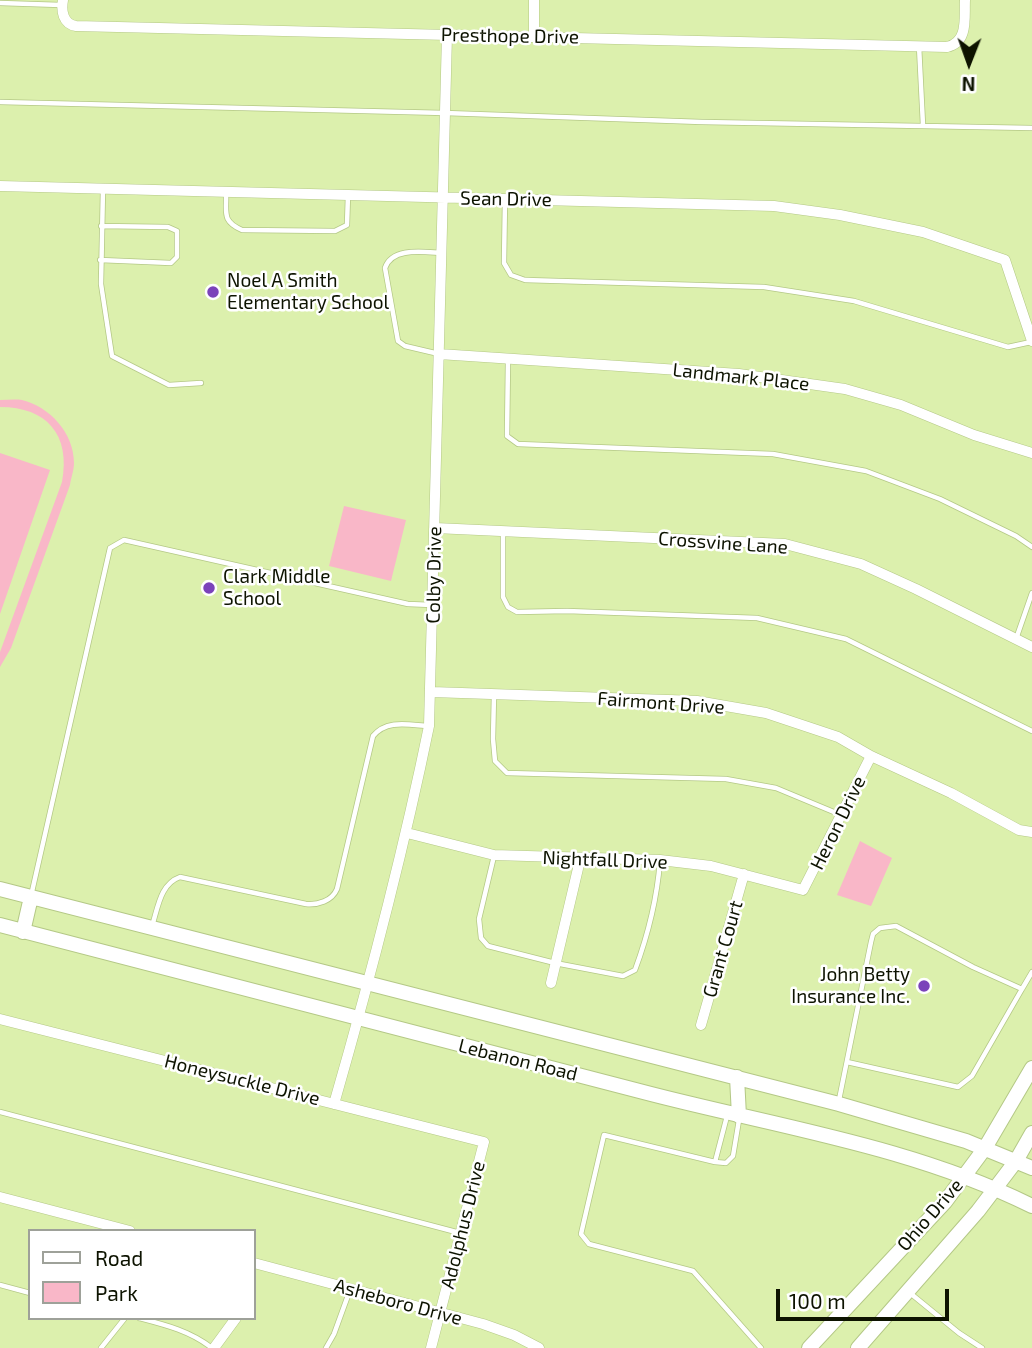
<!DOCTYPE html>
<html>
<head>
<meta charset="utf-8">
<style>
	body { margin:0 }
	#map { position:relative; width:1032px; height:1348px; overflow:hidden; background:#dcf0ad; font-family:"Exo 2",sans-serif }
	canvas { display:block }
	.legend { position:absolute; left:28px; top:1229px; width:228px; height:91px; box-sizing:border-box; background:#fff; border:2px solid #9ea199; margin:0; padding:9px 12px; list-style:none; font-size:21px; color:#0d1300 }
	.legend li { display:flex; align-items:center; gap:14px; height:35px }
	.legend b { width:35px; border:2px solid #9ea199 }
	.north { position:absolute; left:934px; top:28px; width:70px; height:70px; -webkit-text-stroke:5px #fff; paint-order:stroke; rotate:181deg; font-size:19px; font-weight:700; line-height:28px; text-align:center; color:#0d1300 }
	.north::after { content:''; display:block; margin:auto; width:24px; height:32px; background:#0d1300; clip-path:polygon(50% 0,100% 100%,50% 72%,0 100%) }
	.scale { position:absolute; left:776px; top:1289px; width:173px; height:32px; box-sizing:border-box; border:4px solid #0d1300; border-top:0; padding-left:9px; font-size:21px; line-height:24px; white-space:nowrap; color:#0d1300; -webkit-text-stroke:5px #fff; paint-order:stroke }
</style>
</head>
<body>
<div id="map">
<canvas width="1032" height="1348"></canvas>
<ul class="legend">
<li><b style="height:9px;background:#fff"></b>Road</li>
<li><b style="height:19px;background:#f9b7c8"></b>Park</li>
</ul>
<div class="north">N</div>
<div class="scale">100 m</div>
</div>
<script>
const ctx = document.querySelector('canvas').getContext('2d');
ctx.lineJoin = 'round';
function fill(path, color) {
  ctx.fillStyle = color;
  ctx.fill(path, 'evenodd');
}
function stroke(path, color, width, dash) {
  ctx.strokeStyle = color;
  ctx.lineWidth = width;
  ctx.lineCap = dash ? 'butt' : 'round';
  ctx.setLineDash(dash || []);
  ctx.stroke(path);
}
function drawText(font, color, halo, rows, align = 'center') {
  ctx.font = font + ' "Exo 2",sans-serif';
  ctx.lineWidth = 5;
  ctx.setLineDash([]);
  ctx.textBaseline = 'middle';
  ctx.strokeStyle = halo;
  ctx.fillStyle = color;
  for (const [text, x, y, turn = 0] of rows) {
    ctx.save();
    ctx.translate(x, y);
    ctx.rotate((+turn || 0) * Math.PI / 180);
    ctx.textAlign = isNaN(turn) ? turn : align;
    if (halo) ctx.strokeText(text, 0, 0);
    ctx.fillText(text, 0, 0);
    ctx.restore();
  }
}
fill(new Path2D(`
	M0 400C7 400 15 399 22 400 50 407 74 433 74 463 74 470 71 478 70 485L11 648 0 667V652L62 482C71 435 47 407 0 407Z
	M0 453 50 470 0 614Z
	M344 506 406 520 391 581 329 566Z
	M860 841 892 858 871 906 837 895Z`), '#f9b7c8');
const lane = new Path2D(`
	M0 3 61 5
	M919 46 923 125
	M0 102 445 113 702 122 1032 128
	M103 189 101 284 112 356 169 385 201 383
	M226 193C227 212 221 221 242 230L335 231 347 225 348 195
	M505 199 504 263 511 275 525 280 764 287 854 301 1008 347 1031 342
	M100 260 171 263 177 257V231L168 227 101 226
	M439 354 405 346 398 341 385 268C392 247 423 252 441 253
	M508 361 507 436 518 444 773 454 866 471 940 499 1016 536 1032 547
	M503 532V597L508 607 517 612 567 611 757 618 846 639 1032 731
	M1016 639 1032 593
	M494 694 493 739 495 761 507 773 726 779 776 788 841 815
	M494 856 479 919 481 938 488 946 555 963 623 976 635 970C648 935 657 899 660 861
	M31 896 110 548 124 540 408 604 432 605
	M152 926C158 908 160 884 180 877L306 904C318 905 332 901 337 889L373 736C387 719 409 725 429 726
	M847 1062 958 1087 972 1076 1022 989
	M839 1100 871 942 873 934 880 928 896 926 973 967 1022 989 1032 972
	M0 1112 460 1233
	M739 1120 733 1156 726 1163 715 1162 604 1135 581 1234 589 1244 693 1271 761 1348
	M715 1162 727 1116
	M0 1285 30 1293
	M910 1293 959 1333 982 1348
	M139 1318C166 1325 190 1331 212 1348
	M101 1348 125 1318
	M326 1348 334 1334 350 1290`);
const street = new Path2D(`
	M63 0C61 11 63 24 76 26L947 47C969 42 964 17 965 0
	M534 37V0
	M0 186 774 206 840 215 923 232 1005 260 1032 341
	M439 354 739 374 845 389 901 405 974 435 1032 453
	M435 528 785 544 861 564 916 589 1032 647
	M432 692 697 701 766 713 838 737 871 756 951 793 1019 830 1032 832
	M407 833 494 855 660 860 711 866 803 890 871 756
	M551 983 580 860
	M0 1019 484 1142 431 1348
	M701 1025 744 874
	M334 1104C370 979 403 853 429 726L447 35
	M0 1197 130 1231
	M254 1263 483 1324 514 1335 539 1348
	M214 1348 236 1318`);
const secondary = new Path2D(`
	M0 889 839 1104 966 1141 1032 1168
	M0 925C217 983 434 1039 651 1094 779 1127 913 1147 1032 1206
	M23 932 31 897
	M737 1077 739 1116
	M809 1348 945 1202 985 1148 1032 1068
	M858 1348 978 1211 1016 1161 1032 1133`);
stroke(lane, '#b4c886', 6);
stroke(street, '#b4c886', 11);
stroke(secondary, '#b4c886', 16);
stroke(lane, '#fff', 4.5);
stroke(street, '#fff', 10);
stroke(secondary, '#fff', 14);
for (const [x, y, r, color] of [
	[213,292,7,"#7b43ba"],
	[209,588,7,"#7b43ba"],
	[924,986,7,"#7b43ba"]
]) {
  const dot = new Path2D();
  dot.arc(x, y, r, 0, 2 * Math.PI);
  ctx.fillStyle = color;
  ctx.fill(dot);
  stroke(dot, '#fff', 2.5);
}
drawText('19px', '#0d1300', '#fff', [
	["Presthope Drive",510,36,1],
	["Sean Drive",506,199,1],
	["Landmark Place",741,377,6],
	["Crossvine Lane",723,543,4],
	["Colby Drive",434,575,-89],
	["Fairmont Drive",661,703,4],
	["Heron Drive",838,823,-64],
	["Nightfall Drive",605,860,2],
	["Grant Court",723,949,-74],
	["Lebanon Road",518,1060,14],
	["Honeysuckle Drive",242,1080,14],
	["Ohio Drive",930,1215,-49],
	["Adolphus Drive",463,1225,-76],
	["Asheboro Drive",398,1302,15]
]);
drawText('19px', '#0d1300', '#fff', [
	["Noel A Smith",227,281],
	["Elementary School",227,303],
	["Clark Middle",223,577],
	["School",223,599],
	["John Betty",910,975,"right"],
	["Insurance Inc.",910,997,"right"]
], 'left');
</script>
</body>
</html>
